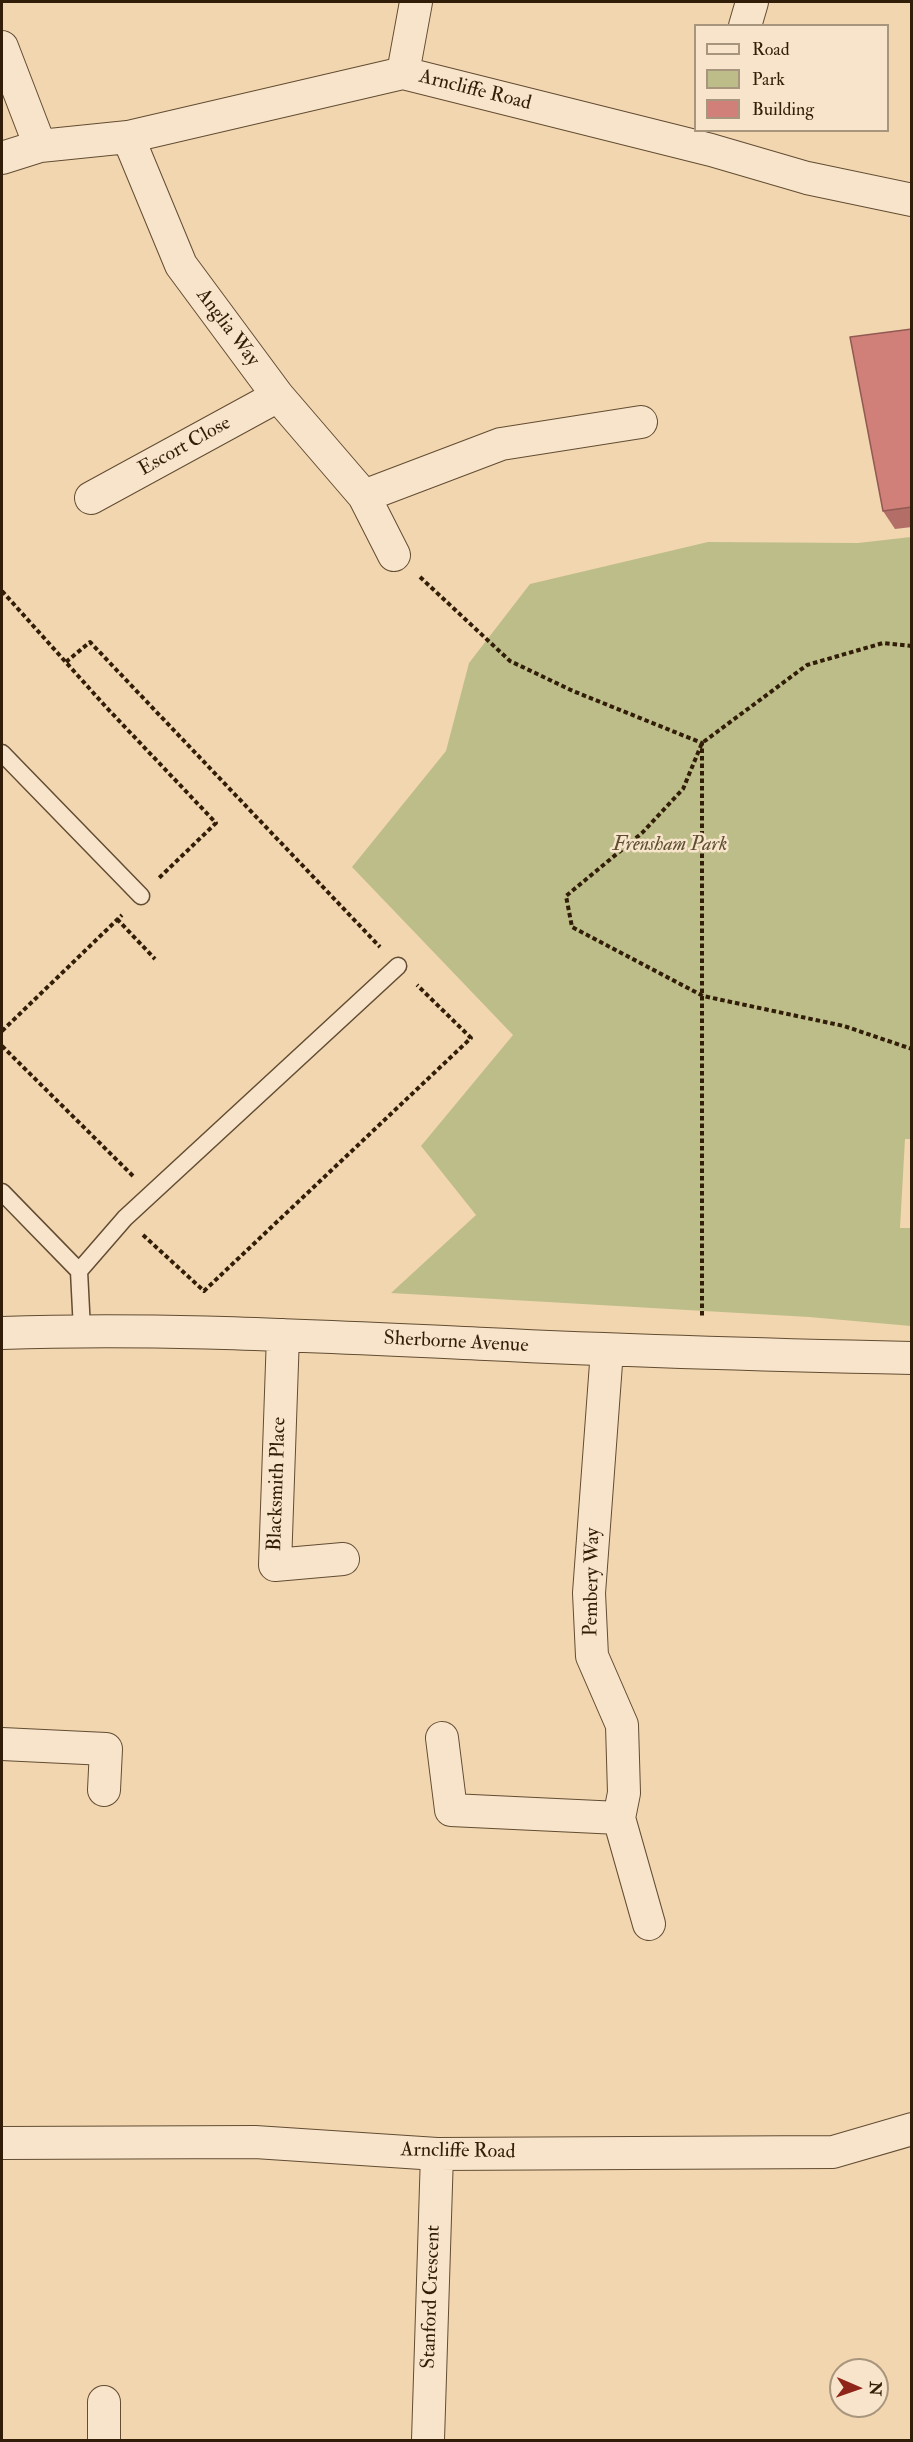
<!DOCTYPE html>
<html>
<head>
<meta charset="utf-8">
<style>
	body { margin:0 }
	#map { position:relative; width:913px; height:2442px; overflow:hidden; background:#f2d6af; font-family:"IM FELL Double Pica",serif }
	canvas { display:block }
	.frame { position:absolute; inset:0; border:3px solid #321e08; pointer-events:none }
	.legend { position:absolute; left:694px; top:24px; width:195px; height:108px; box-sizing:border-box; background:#f7e4cb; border:2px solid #a8957d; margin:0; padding:8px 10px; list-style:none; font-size:18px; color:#321e08 }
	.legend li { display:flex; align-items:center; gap:12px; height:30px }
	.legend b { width:30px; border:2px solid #a8957d }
	.north { position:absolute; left:829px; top:2358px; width:60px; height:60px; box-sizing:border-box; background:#f7e4cb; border:2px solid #a8957d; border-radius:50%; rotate:92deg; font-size:16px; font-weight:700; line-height:24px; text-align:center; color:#321e08 }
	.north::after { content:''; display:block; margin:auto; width:21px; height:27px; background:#8f2418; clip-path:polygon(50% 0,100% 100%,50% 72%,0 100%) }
</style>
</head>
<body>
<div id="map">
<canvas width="913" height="2442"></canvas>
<div class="frame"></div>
<ul class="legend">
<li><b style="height:8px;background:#f7e4cb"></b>Road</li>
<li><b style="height:16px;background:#bdbd89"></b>Park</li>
<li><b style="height:16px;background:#d08078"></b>Building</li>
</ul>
<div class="north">N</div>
</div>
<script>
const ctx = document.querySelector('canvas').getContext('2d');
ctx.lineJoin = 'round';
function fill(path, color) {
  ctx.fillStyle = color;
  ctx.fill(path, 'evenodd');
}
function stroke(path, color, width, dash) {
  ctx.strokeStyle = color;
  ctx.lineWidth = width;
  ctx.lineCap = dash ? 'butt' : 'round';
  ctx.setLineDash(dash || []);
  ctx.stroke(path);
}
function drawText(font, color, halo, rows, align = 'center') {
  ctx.font = font + ' "IM FELL Double Pica",serif';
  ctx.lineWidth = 5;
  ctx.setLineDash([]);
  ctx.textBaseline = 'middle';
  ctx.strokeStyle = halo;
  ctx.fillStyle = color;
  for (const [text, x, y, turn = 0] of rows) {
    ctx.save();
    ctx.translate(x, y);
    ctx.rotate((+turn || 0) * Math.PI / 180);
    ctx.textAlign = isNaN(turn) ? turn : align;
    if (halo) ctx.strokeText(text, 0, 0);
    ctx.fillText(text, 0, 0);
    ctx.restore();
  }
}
fill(new Path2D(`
	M911 537 912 1139H905L900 1228H911V1326L809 1317 391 1293 476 1215 421 1146 513 1035 352 867 446 751 469 663 530 584 708 542 858 543Z`), '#bdbd89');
const lane = new Path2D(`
	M2 753 141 896
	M2 1192 79 1271
	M82 1330 79 1271 125 1218 398 966`);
const street = new Path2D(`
	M745 26 752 2
	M2 47 40 146
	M403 73 416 2
	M128 137 181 265 278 396 364 496 501 444 641 422
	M2 158 40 146 128 137 403 73 711 150 807 178 912 200
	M364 496 394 555
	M91 498 278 396
	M2 1333C163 1327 325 1337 486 1344 628 1351 770 1355 912 1358
	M283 1335 275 1565 343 1559
	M442 1738 451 1810 619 1818 624 1793 622 1725 592 1656 589 1593 607 1350
	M2 1744 106 1749 104 1790
	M619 1818 649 1924
	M2 2143 255 2142 437 2154 833 2152 912 2129
	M104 2440V2402
	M428 2440 437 2154`);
stroke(lane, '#624c32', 19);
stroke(street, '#624c32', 34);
stroke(new Path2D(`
	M420 577 510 661 573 691 702 743V1318
	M2 591 106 707 216 823 159 878
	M912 646 883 643 807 665 702 743 683 789 642 833 566 896 572 927 703 996 844 1026 912 1049
	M66 662 90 642 380 947
	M117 919 155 959
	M2 1031 122 915
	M2 1046 133 1176
	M143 1235 204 1291 471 1038 417 985`), '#321e08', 4, [4.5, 3]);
stroke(lane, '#f7e4cb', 16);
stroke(street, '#f7e4cb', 32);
fill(new Path2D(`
	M912 329V527L895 529 883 511Z`), '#b36e67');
const building = new Path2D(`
	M912 329V507L883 511 850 337Z`);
fill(building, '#d08078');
stroke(building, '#925a54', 1.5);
drawText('20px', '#321e08', '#f7e4cb', [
	["Arncliffe Road",475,91,14],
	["Anglia Way",227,328,53],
	["Escort Close",185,447,-29],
	["Sherborne Avenue",456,1343,3],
	["Blacksmith Place",278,1484,-88],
	["Pembery Way",593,1582,-89],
	["Arncliffe Road",458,2152,1],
	["Stanford Crescent",432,2297,-88]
]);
drawText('italic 20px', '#5c4e2f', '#f7e4cb', [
	["Frensham Park",670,846]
]);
</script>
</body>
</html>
